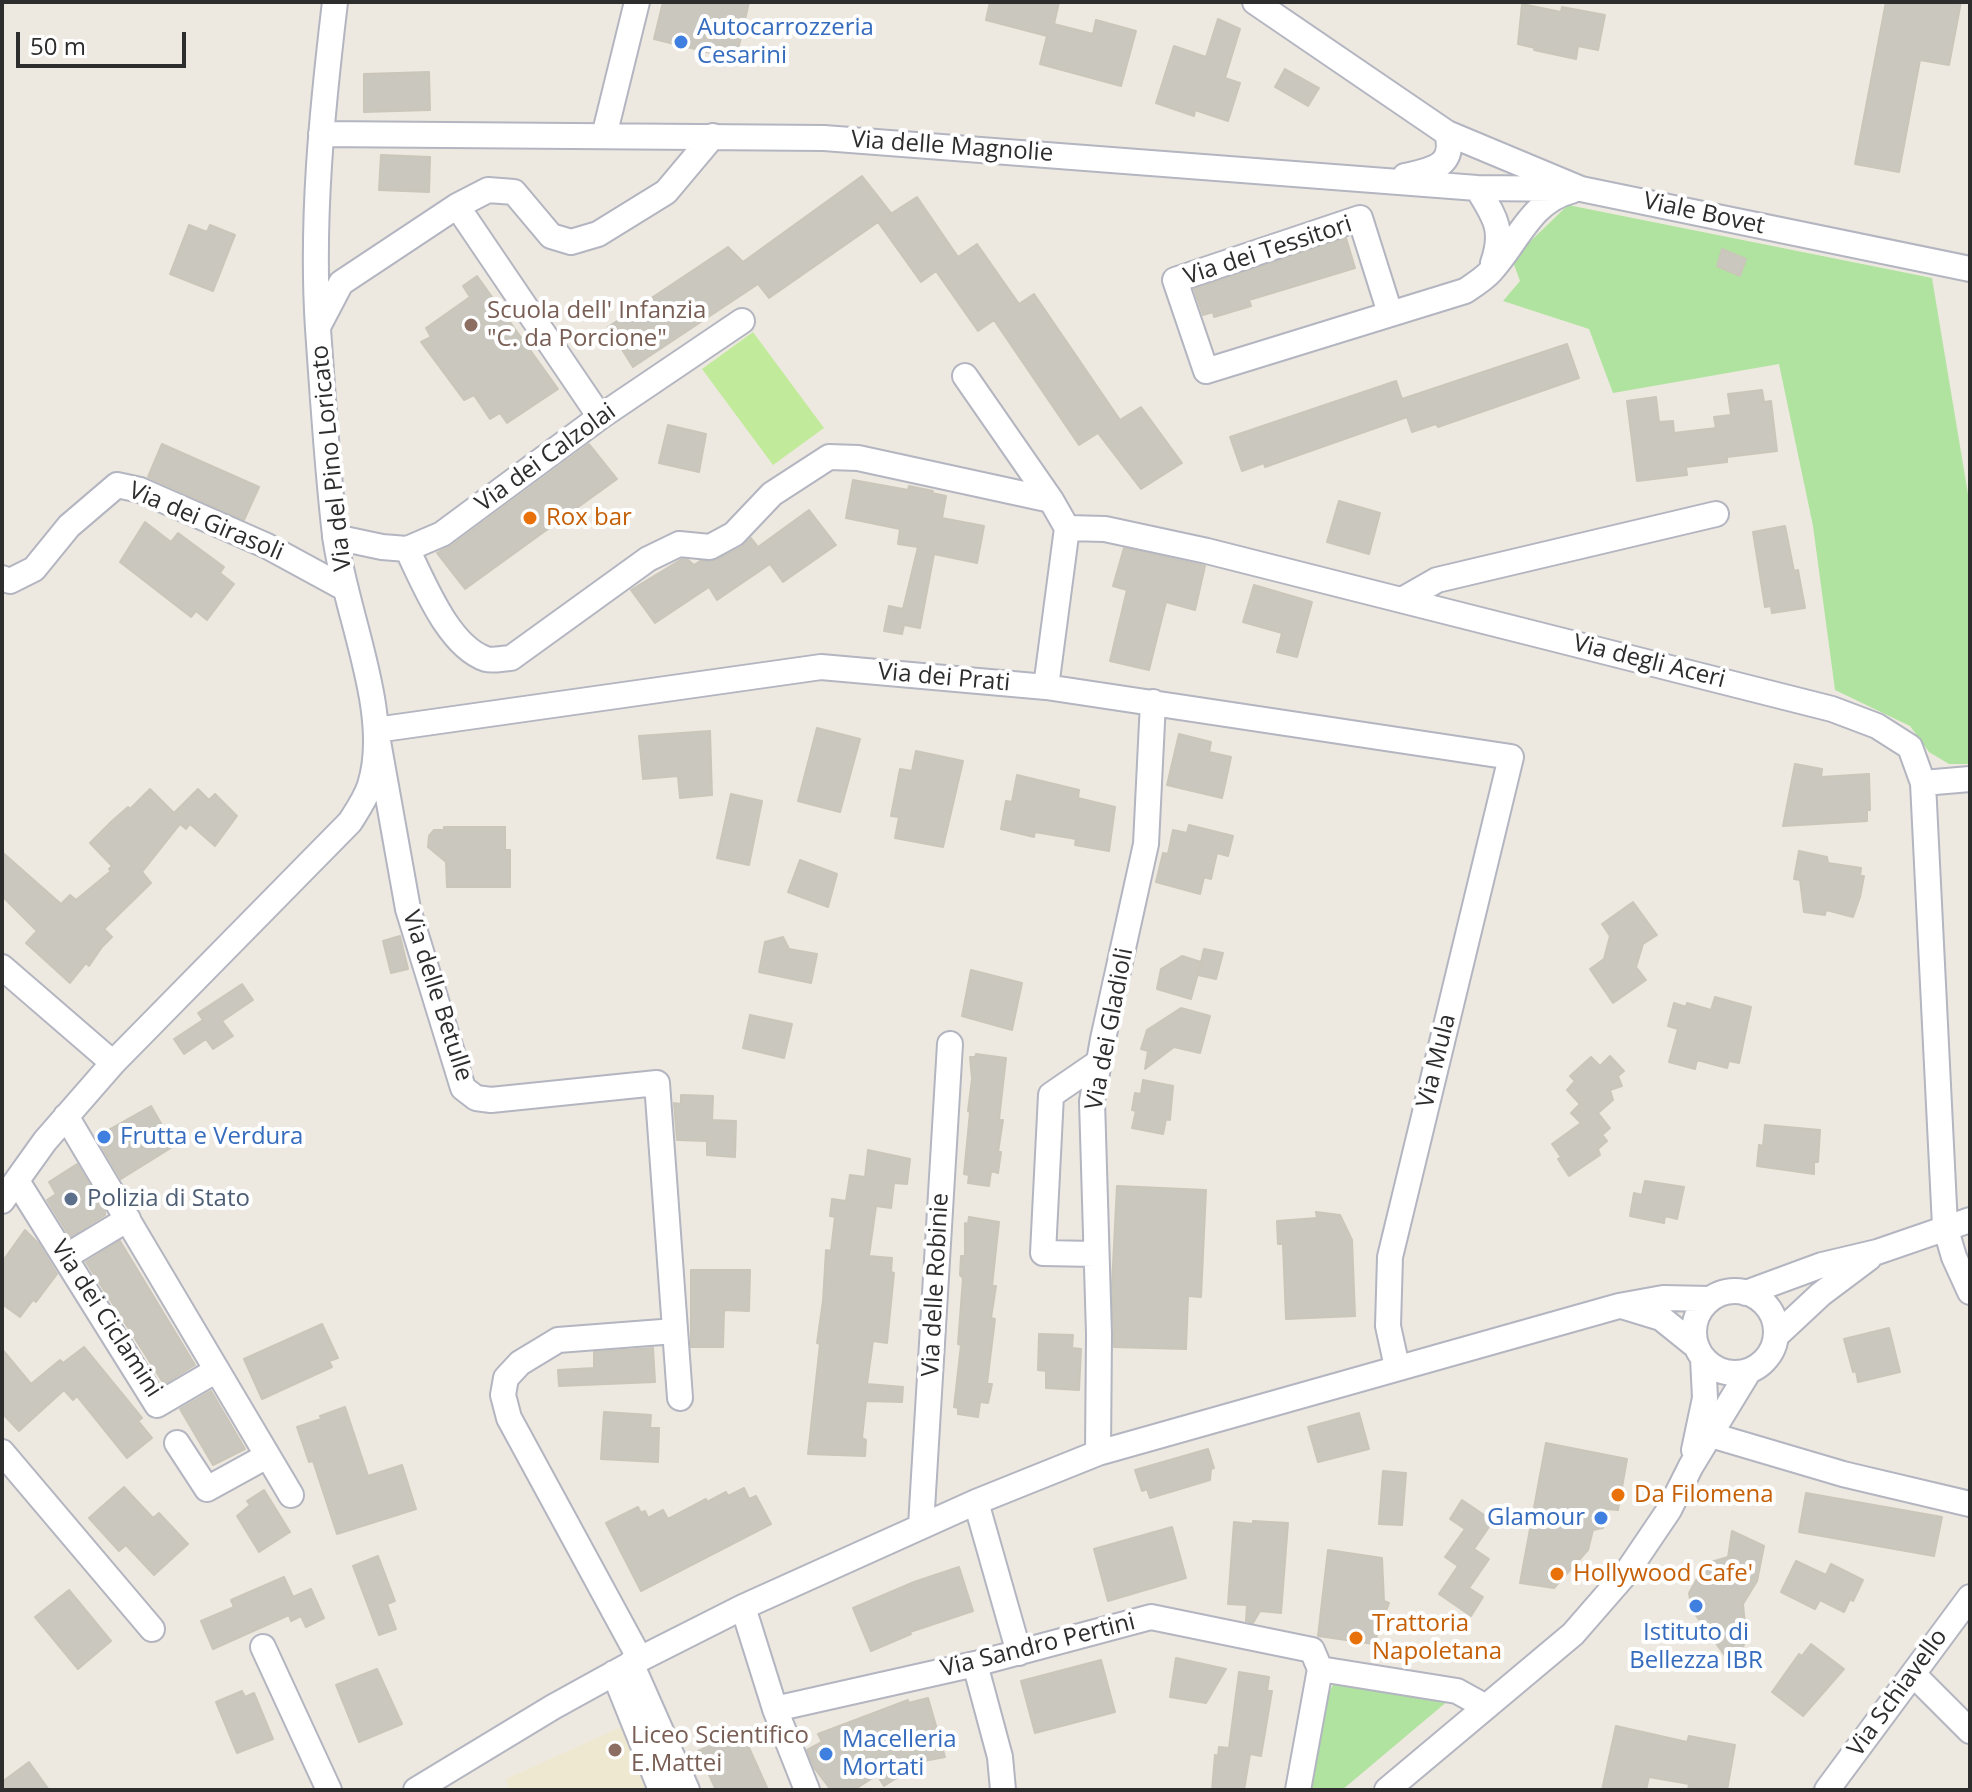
<!DOCTYPE html>
<html>
<head>
<meta charset="utf-8">
<style>
	body { margin:0 }
	#map { position:relative; width:1972px; height:1792px; overflow:hidden; background:#eee9e0; font-family:"Open Sans",sans-serif }
	canvas { display:block }
	.frame { position:absolute; inset:0; border:4px solid #2d2d2d; pointer-events:none }
	.scale { position:absolute; left:16px; top:32px; width:170px; height:36px; box-sizing:border-box; border:4px solid #2d2d2d; border-top:0; padding-left:10px; font-size:24px; line-height:28px; white-space:nowrap; color:#2d2d2d; -webkit-text-stroke:6px #fff; paint-order:stroke }
</style>
</head>
<body>
<div id="map">
<canvas width="1972" height="1792"></canvas>
<div class="frame"></div>
<div class="scale">50 m</div>
</div>
<script>
const ctx = document.querySelector('canvas').getContext('2d');
ctx.lineJoin = 'round';
function fill(path, color) {
  ctx.fillStyle = color;
  ctx.fill(path, 'evenodd');
}
function stroke(path, color, width, dash) {
  ctx.strokeStyle = color;
  ctx.lineWidth = width;
  ctx.lineCap = dash ? 'butt' : 'round';
  ctx.setLineDash(dash || []);
  ctx.stroke(path);
}
function drawText(font, color, halo, rows, align = 'center') {
  ctx.font = font + ' "Open Sans",sans-serif';
  ctx.lineWidth = 8;
  ctx.setLineDash([]);
  ctx.textBaseline = 'middle';
  ctx.strokeStyle = halo;
  ctx.fillStyle = color;
  for (const [text, x, y, turn = 0] of rows) {
    ctx.save();
    ctx.translate(x, y);
    ctx.rotate((+turn || 0) * Math.PI / 180);
    ctx.textAlign = isNaN(turn) ? turn : align;
    if (halo) ctx.strokeText(text, 0, 0);
    ctx.fillText(text, 0, 0);
    ctx.restore();
  }
}
fill(new Path2D(`
	M645 1716 677 1790H509L506 1779Z`), '#efe8d1');
fill(new Path2D(`
	M1568 205 1932 278 1970 506V764H1949L1929 752 1910 726 1835 690 1813 526 1779 364 1613 393 1589 329 1503 301 1520 281 1512 259Z
	M1348 1683 1449 1700 1342 1790H1307L1323 1703 1333 1685Z`), '#b0e39f');
fill(new Path2D(`
	M753 332 824 428 773 465 702 369Z`), '#c1ea9b');
const building = new Path2D(`
	M663 2H749L736 59 654 39Z
	M990 2H1059L1054 24 1093 34 1096 20 1136 31 1121 86 1040 64 1047 36 986 20Z
	M1886 2H1961L1949 65 1920 60 1899 172 1855 164Z
	M1522 4 1561 12 1562 7 1605 15 1598 50 1578 46 1576 59 1534 50 1535 48 1518 44Z
	M1218 19 1240 29 1225 78 1240 83 1228 121 1195 110 1194 116 1156 103 1174 46 1206 57Z
	M1285 69 1319 88 1308 106 1275 87Z
	M429 72 430 110 364 112V74Z
	M381 155 430 157 429 192 379 190Z
	M862 176 891 213 769 298 758 284 633 367 608 327 728 247 743 262Z
	M917 197 958 257 977 244 1019 304 1034 294 1120 420 1141 407 1182 463 1141 489 1098 433 1079 445 994 320 978 331 936 271 921 282 878 222Z
	M189 225 207 232 210 225 235 235 213 291 170 274Z
	M1346 238 1355 268 1249 300 1251 306 1214 317 1213 312 1203 315 1194 289Z
	M1722 249 1746 259 1740 276 1717 266Z
	M477 276 558 389 507 423 500 413 490 419 474 395 464 400 421 342 431 337 426 328 470 297 463 286Z
	M1567 344 1579 378 1438 427 1436 424 1412 432 1407 417 1265 467 1264 463 1242 471 1230 437 1396 381 1402 399Z
	M1762 390 1764 402 1771 401 1777 451 1727 457V462L1686 467 1687 475 1637 481 1627 401 1656 397 1659 422 1673 421 1674 433 1716 428 1714 417 1731 415 1728 394Z
	M668 425 706 434 699 472 659 463Z
	M162 444 259 487 244 520 148 477Z
	M589 444 617 479 465 589 437 553 451 546Z
	M853 480 908 490 909 486 933 491 932 493 946 496 942 518 984 526 977 563 934 554 920 628 904 625 902 634 884 631 889 606 903 609 918 547 898 544 900 529 846 518Z
	M1339 501 1380 513 1369 554 1327 542Z
	M809 510 836 545 783 582 770 564 717 600 709 587 655 623 631 590 682 559 688 560 694 565 700 561 716 560 742 547 751 538 758 547Z
	M145 522 171 542 178 533 224 567 220 573 234 584 207 620 196 611 191 617 120 562Z
	M1785 526 1794 571 1798 570 1805 608 1772 613 1771 606 1765 607 1753 532Z
	M1124 548 1205 566 1195 610 1166 602 1149 670 1110 661 1127 590 1113 586Z
	M1254 585 1312 602 1297 657 1277 652 1282 633 1243 622Z
	M817 728 860 739 840 812 798 801Z
	M710 731 712 795 680 798 678 776 643 779 639 736Z
	M1179 734 1211 742 1209 752 1231 757 1222 798 1167 785Z
	M916 751 963 761 943 847 895 838 899 817 891 816 900 769 912 771Z
	M1795 764 1822 769 1821 777 1869 774 1870 810H1867V821L1783 826Z
	M1017 775 1079 790 1078 798 1115 807 1109 851 1075 845 1076 839 1035 832 1034 837 1001 829 1006 801 1012 802Z
	M150 789 174 813 198 789 209 800 215 794 237 816 215 846 190 824 186 829 180 824 142 872 151 883 104 929 112 937 102 947 89 966 86 963 70 983 26 943 37 931 2 896V852L61 904 70 895 76 900 111 871 109 869 112 866 90 843 112 821 128 807 130 809Z
	M731 794 762 801 749 865 717 858Z
	M1189 825 1233 836 1228 856 1217 853 1211 879 1204 877 1200 894 1156 882 1163 853 1168 854 1173 830 1187 833Z
	M444 827H505V850H510V887H447L446 862 428 847 429 836 434 830H444Z
	M1799 851 1827 857 1828 863 1861 868 1860 876H1864L1860 897 1853 917 1826 910 1825 915 1804 912 1800 880 1794 879Z
	M800 860 837 874 828 907 788 892Z
	M1633 902 1657 935 1643 944 1636 967 1646 980 1613 1003 1590 969 1604 959 1610 936 1602 924Z
	M400 936 408 969 391 973 383 941Z
	M783 937 789 949 817 954 811 983 759 972 765 942Z
	M1204 949 1223 953 1216 979 1198 975Z
	M1182 956 1201 962 1191 999 1157 989 1161 969Z
	M971 970 1022 983 1012 1030 962 1016Z
	M242 984 253 1000 222 1021 233 1036 213 1049 206 1039 184 1054 174 1039 203 1020 198 1013Z
	M1715 997 1751 1007 1739 1063 1729 1061 1727 1068 1697 1060 1695 1069 1669 1062 1678 1029 1668 1026 1674 1003 1686 1007 1687 1003 1711 1010Z
	M1181 1008 1210 1016 1200 1053 1174 1047 1145 1069 1148 1051 1141 1049 1147 1030Z
	M750 1015 792 1024 784 1058 743 1048Z
	M976 1054 1006 1058 999 1120H1003L998 1152H1001L998 1173 991 1171 989 1186 968 1183 969 1175 964 1174 970 1112 968 1111 972 1079 970 1057H975Z
	M1610 1056 1624 1071 1618 1076 1622 1086 1610 1090 1613 1100 1598 1113 1610 1128 1602 1135 1607 1141 1598 1149 1600 1155 1569 1176 1558 1159 1561 1157 1552 1144 1581 1123 1571 1113 1580 1104 1567 1090 1575 1081 1570 1076 1591 1057 1600 1066Z
	M1143 1080 1173 1086 1170 1120 1166 1119 1163 1134 1132 1128 1136 1111 1132 1110 1135 1093 1141 1094Z
	M681 1095 713 1096 712 1120 736 1121 735 1157 707 1155V1141L677 1140 674 1103 681 1104Z
	M151 1106 174 1146 121 1179 96 1137Z
	M1765 1125 1820 1130 1818 1162H1814V1174L1757 1166 1759 1145 1763 1146Z
	M868 1150 910 1159 907 1184 894 1183 891 1208 876 1206 869 1256 892 1258 891 1272 894 1273 887 1343 873 1341 867 1384 903 1387 902 1402 866 1401 862 1438 866 1440 865 1456 808 1454 820 1344 817 1343 823 1301 826 1250 831 1251 835 1217 830 1216 832 1199 846 1201 850 1175 865 1177Z
	M77 1164 105 1211V1215L70 1237 47 1200 56 1194 49 1182Z
	M1645 1181 1684 1187 1677 1219 1665 1216 1664 1223 1630 1216 1634 1193 1642 1195Z
	M1117 1186 1206 1190 1201 1297 1188 1296 1186 1349 1114 1347 1112 1284Z
	M1316 1212 1340 1215 1352 1240 1355 1316 1286 1319 1283 1244H1278L1277 1221 1317 1218Z
	M969 1217 999 1222 992 1286H996L991 1318 995 1319 987 1384H992L988 1403 980 1402 978 1417 958 1414V1408L954 1407 961 1345 958 1344 963 1278 960 1275 961 1256H965V1223L968 1224Z
	M25 1230 38 1243 57 1274 36 1302 33 1300 20 1317 2 1304V1262Z
	M120 1241 195 1365 164 1384 86 1262Z
	M691 1270H750L749 1311 724 1310 723 1347H691Z
	M322 1324 338 1358 329 1361 332 1367 262 1399 244 1359Z
	M1889 1328 1900 1372 1858 1382 1856 1371 1853 1372 1844 1339Z
	M1039 1334 1073 1335 1072 1348 1081 1349 1079 1390 1046 1388V1371L1038 1370Z
	M84 1347 142 1418 138 1421 152 1438 127 1458 77 1396 73 1400 64 1390 19 1431 2 1413V1349L31 1384 60 1360 63 1363Z
	M653 1348 655 1382 559 1386 558 1370 594 1368V1352Z
	M211 1391 245 1449 213 1465 180 1409Z
	M345 1407 368 1476 402 1465 416 1509 337 1534 313 1461 309 1462 297 1427 321 1419 320 1416Z
	M604 1412 651 1415 650 1428H659L658 1462 601 1459Z
	M1359 1413 1369 1449 1318 1462 1308 1427Z
	M1546 1443 1627 1459 1618 1510 1606 1509 1603 1528 1593 1530 1588 1550 1554 1588 1520 1583Z
	M1208 1449 1214 1468 1211 1469 1210 1480 1150 1498 1147 1489 1142 1491 1135 1470Z
	M1383 1471 1406 1473 1402 1525 1379 1524Z
	M124 1487 153 1518 159 1513 188 1544 154 1575 126 1545 119 1551 89 1518Z
	M744 1488 749 1499 756 1496 771 1524 641 1591 606 1523 638 1507 641 1513 645 1511 648 1518 663 1510 668 1519 706 1499 707 1502 726 1492 728 1496Z
	M264 1490 290 1532 259 1552 237 1516 250 1505 247 1501Z
	M1806 1493 1942 1517 1934 1556 1799 1532Z
	M1462 1500 1493 1521 1474 1549 1489 1559 1469 1588 1483 1597 1471 1616 1439 1594 1458 1566 1445 1557 1465 1529 1450 1519Z
	M1253 1521 1288 1523 1281 1613 1260 1611 1253 1623 1246 1621 1247 1605 1228 1604 1234 1522 1253 1524Z
	M1172 1527 1186 1578 1108 1601 1094 1549Z
	M1732 1531 1764 1546 1757 1581 1743 1604 1746 1635 1743 1648 1728 1660 1692 1610 1689 1593 1698 1577 1711 1562 1728 1557Z
	M1328 1550 1382 1558 1384 1601 1389 1603 1374 1644 1318 1636Z
	M378 1556 395 1601 387 1604 396 1629 379 1635 353 1566Z
	M1796 1561 1826 1575 1831 1564 1863 1580 1853 1601 1850 1599 1844 1612 1820 1600 1815 1609 1781 1592Z
	M959 1567 973 1611 910 1632 911 1634 871 1651 853 1608 914 1582Z
	M284 1577 293 1597 311 1589 324 1618 306 1627 301 1616 291 1621 289 1615 213 1649 201 1621 234 1607 231 1600Z
	M69 1590 111 1641 78 1669 35 1617Z
	M1811 1644 1844 1669 1803 1716 1772 1692 1799 1654 1802 1656Z
	M1176 1658 1226 1669 1206 1703 1170 1697Z
	M1101 1660 1115 1712 1035 1733 1021 1681Z
	M377 1669 402 1724 359 1742 336 1685Z
	M1239 1672 1269 1677 1267 1691H1272L1261 1756 1250 1754 1244 1790H1212L1215 1755 1218 1756 1219 1747 1229 1748Z
	M242 1691 245 1697 254 1693 273 1739 237 1753 216 1702Z
	M928 1698 945 1757 897 1766 898 1777 884 1786 877 1775 854 1790H831L815 1769 807 1750 822 1742 818 1734 908 1700V1703Z
	M1616 1726 1687 1742 1689 1736 1735 1745 1727 1790H1688L1689 1784 1649 1777 1646 1790H1602Z
	M742 1732 768 1790H716L698 1751Z
	M29 1762 49 1790H2V1782Z`);
fill(building, '#cac7be');
stroke(building, '#cac6ba', 2);
const minor = new Path2D(`
	M1255 2 1447 133 1581 189 1970 269
	M321 134 824 138 1477 188 1581 189
	M604 136 637 2
	M1405 176C1432 170 1456 166 1447 133
	M1477 188C1494 216 1505 229 1493 263
	M457 206 600 417
	M1390 313 1360 218 1175 280 1206 371 1465 291C1474 285 1484 279 1491 271 1517 243 1531 201 1571 191
	M319 325 341 283 457 206 488 190 514 192 551 236 571 242 598 234 666 192 713 136
	M965 376 1051 500
	M335 537 382 547 407 549 442 534 600 417 742 321
	M407 549C424 583 448 646 486 659 493 661 504 658 511 658L648 559 679 544 710 547 734 534 772 494 829 457 858 458 1051 500 1067 528
	M2 578 10 581 34 569 69 526 117 485 140 490 267 546 346 589
	M1402 600 1437 580 1716 514
	M1046 687 1067 528 1105 529 1207 551 1832 709 1877 726 1910 747 1923 783 1945 1226 1954 1257 1970 1292
	M1923 783 1970 779
	M2 967 113 1063
	M66 1116 291 1495
	M17 1181 157 1405 217 1370
	M2 1201 45 1141 113 1063 350 822C357 811 366 798 370 785 393 713 344 611 335 535 327 467 323 398 318 329 311 220 322 111 335 2
	M1095 1254 1043 1253 1051 1095 1099 1062
	M65 1257 128 1219
	M1694 1332a41 41 0 1 1 82 0a41 41 0 1 1-82 0Z
	M1746 1293 1822 1265 1877 1252 1970 1220
	M1625 1307 1661 1318 1697 1347
	M1776 1336 1821 1294 1869 1258
	M680 1398 657 1083 491 1100 476 1098 463 1088 408 909 376 730 821 667 1046 687 1511 757 1390 1257 1388 1326 1397 1367
	M1711 1435 1843 1474 1970 1504
	M177 1443 207 1489 267 1456
	M1694 1450 1705 1398 1703 1358
	M2 1452 152 1629
	M1098 1453 1099 1334 1092 1101 1103 1039 1146 844 1153 702
	M976 1502 1019 1653
	M921 1526 950 1044
	M743 1607 775 1709 975 1664 1151 1617 1312 1650 1320 1669
	M263 1647 329 1790
	M640 1659 509 1418 503 1395 506 1378 520 1363 558 1340 675 1331
	M631 1663 687 1790
	M975 1664 1000 1757 1003 1790
	M1320 1669 1457 1691 1486 1707
	M614 1673 661 1790
	M1913 1674 1970 1731
	M775 1709 807 1790
	M416 1790 553 1707 640 1659 743 1607 976 1502 1098 1453 1619 1306 1663 1298 1710 1299
	M1298 1790 1320 1669
	M1387 1790 1573 1634 1627 1572 1669 1510 1691 1466 1749 1371
	M1827 1790 1970 1597`);
stroke(minor, '#b3b5c0', 28);
stroke(minor, '#fff', 24);
for (const [x, y, r, color] of [
	[681,42,8,"#3f7fe0"],
	[471,325,8,"#8d6e63"],
	[530,518,8,"#e8710a"],
	[104,1137,8,"#3f7fe0"],
	[71,1199,8,"#5c6f8a"],
	[1618,1495,8,"#e8710a"],
	[1601,1518,8,"#3f7fe0"],
	[1557,1574,8,"#e8710a"],
	[1696,1606,8,"#3f7fe0"],
	[1356,1638,8,"#e8710a"],
	[615,1750,8,"#8d6e63"],
	[826,1754,8,"#3f7fe0"]
]) {
  const dot = new Path2D();
  dot.arc(x, y, r, 0, 2 * Math.PI);
  ctx.fillStyle = color;
  ctx.fill(dot);
  stroke(dot, '#fff', 3);
}
drawText('24px', '#366cbe', '#fff', [
	["Autocarrozzeria",697,28],
	["Cesarini",697,56],
	["Frutta e Verdura",120,1137],
	["Glamour",1585,1518,"right"],
	["Istituto di",1696,1633,"center"],
	["Bellezza IBR",1696,1661,"center"],
	["Macelleria",842,1740],
	["Mortati",842,1768]
], 'left');
drawText('24px', '#2d2d2d', '#fff', [
	["Via delle Magnolie",952,147,4],
	["Viale Bovet",1704,214,12],
	["Via dei Tessitori",1268,251,-18],
	["Via del Pino Loricato",332,458,-96],
	["Via dei Calzolai",546,458,-36],
	["Via dei Girasoli",206,522,23],
	["Via degli Aceri",1649,662,14],
	["Via dei Prati",944,678,5],
	["Via delle Betulle",437,996,72],
	["Via dei Gladioli",1110,1029,-79],
	["Via Mula",1437,1061,-76],
	["Via delle Robinie",936,1285,-87],
	["Via dei Ciclamini",106,1319,57],
	["Via Sandro Pertini",1038,1646,-14],
	["Via Schiavello",1898,1693,-54]
]);
drawText('24px', '#785e54', '#fff', [
	["Scuola dell' Infanzia",487,311],
	["\"C. da Porcione\"",487,339],
	["Liceo Scientifico",631,1736],
	["E.Mattei",631,1764]
], 'left');
drawText('24px', '#c56008', '#fff', [
	["Rox bar",546,518],
	["Da Filomena",1634,1495],
	["Hollywood Cafe'",1573,1574],
	["Trattoria",1372,1624],
	["Napoletana",1372,1652]
], 'left');
drawText('24px', '#4e5e75', '#fff', [
	["Polizia di Stato",87,1199]
], 'left');
</script>
</body>
</html>
